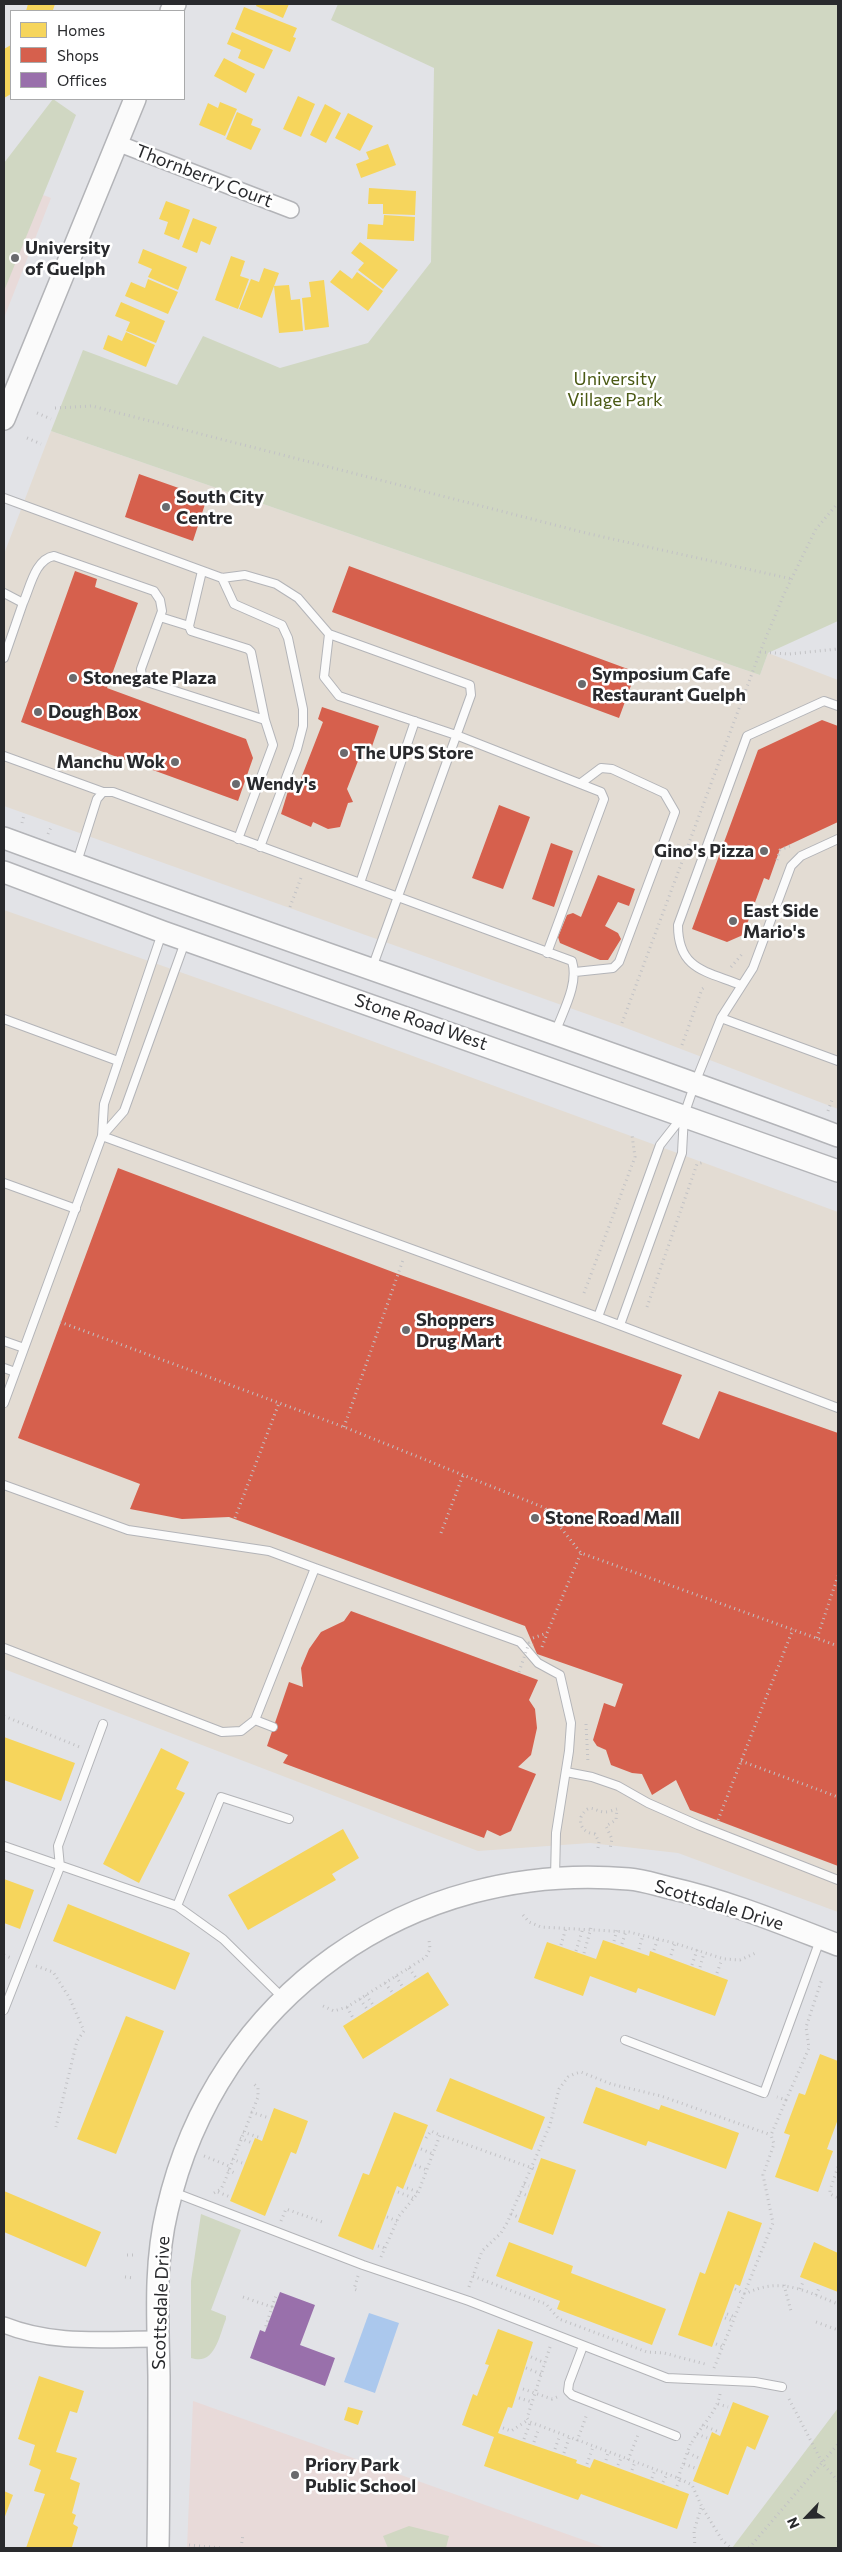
<!DOCTYPE html>
<html>
<head>
<meta charset="utf-8">
<style>
	body { margin:0 }
	#map { position:relative; width:842px; height:2552px; overflow:hidden; background:#e2e3e7; font-family:Commissioner,sans-serif }
	canvas { display:block }
	.frame { position:absolute; inset:0; border:5px solid #292a2d; pointer-events:none }
	.legend { position:absolute; left:10px; top:10px; width:175px; height:90px; box-sizing:border-box; background:#fff; border:1px solid #a9aaab; margin:0; padding:6px 9px; list-style:none; font-size:15px; color:#292a2d }
	.legend li { display:flex; align-items:center; gap:10px; height:25px }
	.legend b { width:25px; border:1px solid #a9aaab }
	.north { position:absolute; left:782px; top:2492px; width:50px; height:50px; -webkit-text-stroke:4px #fff; paint-order:stroke; rotate:246deg; font-size:14px; font-weight:700; line-height:20px; text-align:center; color:#292a2d }
	.north::after { content:''; display:block; margin:auto; width:18px; height:22px; background:#292a2d; clip-path:polygon(50% 0,100% 100%,50% 72%,0 100%) }
</style>
</head>
<body>
<div id="map">
<canvas width="842" height="2552"></canvas>
<div class="frame"></div>
<ul class="legend">
<li><b style="height:14px;background:#f6d55c"></b>Homes</li>
<li><b style="height:14px;background:#d6604d"></b>Shops</li>
<li><b style="height:14px;background:#9970ab"></b>Offices</li>
</ul>
<div class="north">N</div>
</div>
<script>
const ctx = document.querySelector('canvas').getContext('2d');
ctx.lineJoin = 'round';
function fill(path, color) {
  ctx.fillStyle = color;
  ctx.fill(path, 'evenodd');
}
function stroke(path, color, width, dash) {
  ctx.strokeStyle = color;
  ctx.lineWidth = width;
  ctx.lineCap = dash ? 'butt' : 'round';
  ctx.setLineDash(dash || []);
  ctx.stroke(path);
}
function drawText(font, color, halo, rows, align = 'center') {
  ctx.font = font + ' Commissioner,sans-serif';
  ctx.lineWidth = 5;
  ctx.setLineDash([]);
  ctx.textBaseline = 'middle';
  ctx.strokeStyle = halo;
  ctx.fillStyle = color;
  for (const [text, x, y, turn = 0] of rows) {
    ctx.save();
    ctx.translate(x, y);
    ctx.rotate((+turn || 0) * Math.PI / 180);
    ctx.textAlign = isNaN(turn) ? turn : align;
    if (halo) ctx.strokeText(text, 0, 0);
    ctx.fillText(text, 0, 0);
    ctx.restore();
  }
}
fill(new Path2D(`
	M51 431 760 675 768 653 838 680V1109L626 1028 4 806V554Z
	M4 910 282 1008 838 1212V1912L678 1853 590 1843 478 1851 4 1669Z`), '#e3dcd3');
fill(new Path2D(`
	M4 180 51 198 4 318Z
	M193 2401 606 2548H187Z`), '#e8dad9');
fill(new Path2D(`
	M338 4H838V621L768 653 760 675 51 431 83 350 177 385 203 336 280 368 368 343 431 262 434 68 331 20Z
	M53 99 76 115 4 291V163Z
	M201 2214 241 2230 211 2310 226 2316V2319C219 2336 215 2366 191 2358V2281Z
	M838 2408V2548H732Z
	M409 2526 449 2536 446 2548H388L383 2536Z`), '#d0d7c2');
fill(new Path2D(`
	M369 2313 399 2323 375 2393 344 2382Z`), '#abc8ed');
fill(new Path2D(`
	M28 4H55L53 10 57 11H26Z
	M257 4H289L283 18 256 6Z
	M244 7 297 28 293 37 296 38 290 52 235 29Z
	M232 32 273 50 264 69 238 58 241 50 227 44Z
	M11 45V94L4 98V49Z
	M224 58 255 74 246 93 214 76Z
	M298 96 315 104 301 137 283 129Z
	M220 102 237 109 225 136 199 125 208 103 218 108Z
	M325 104 341 113 326 143 310 135Z
	M237 112 253 119 251 125 261 129 251 150 226 139Z
	M348 113 373 126 360 151 335 138Z
	M388 144 396 165 361 178 356 164 369 159 366 152Z
	M369 188 416 191 415 215 383 214V204H368Z
	M166 201 190 210 179 240 164 234 168 222 159 219Z
	M384 215 415 217 414 241 367 239 368 224 383 225Z
	M193 218 217 227 210 245 201 241 197 253 182 247Z
	M360 242 398 270 383 289 358 270 364 263 351 253Z
	M143 249 187 267 178 290 148 277 152 269 138 263Z
	M231 256 245 261 240 276 249 279 238 309 215 300Z
	M264 268 279 273 262 318 239 309 251 279 259 282Z
	M340 270 352 279 357 272 383 291 368 311 330 282Z
	M148 279 178 292 168 314 125 296 131 282 145 288Z
	M324 280 329 327 305 330 302 298 311 297 309 282Z
	M289 285 291 300 300 299 303 331 279 333 274 286Z
	M121 302 165 321 156 343 126 331 130 322 115 316Z
	M126 332 155 345 146 367 103 349 108 335 122 341Z
	M4 1737 75 1763 61 1801 4 1780Z
	M161 1748 189 1762 176 1789 185 1793 139 1883 103 1864Z
	M343 1829 359 1858 332 1874 336 1880 248 1930 228 1895Z
	M4 1879 34 1890 20 1929 4 1923Z
	M68 1904 190 1953 175 1990 53 1941Z
	M603 1940 649 1956 650 1951 728 1980 715 2016 638 1988 636 1993 590 1976 583 1996 534 1978 547 1942 596 1959Z
	M428 1972 449 2005 363 2059 343 2026Z
	M126 2016 164 2031 116 2154 77 2139Z
	M820 2054 838 2061V2119L827 2149 833 2151 818 2192 775 2177 790 2135 784 2133 799 2093 805 2095Z
	M450 2078 545 2117 532 2150 436 2111Z
	M596 2087 659 2110 661 2105 739 2133 726 2169 648 2141 646 2146 583 2123Z
	M274 2108 308 2121 296 2154 291 2152 265 2216 230 2201 255 2138 262 2141Z
	M394 2112 428 2125 403 2189 397 2186 373 2250 338 2236 363 2173 369 2175Z
	M541 2158 576 2170 553 2235 518 2222Z
	M4 2191 101 2232 86 2267 4 2232Z
	M728 2211 762 2223 740 2286 735 2284 712 2347 678 2335 700 2272 705 2274Z
	M509 2242 573 2266 571 2273 666 2309 652 2345 557 2309 560 2301 496 2276Z
	M814 2242 838 2253V2292L800 2277Z
	M498 2329 533 2342 512 2408 508 2407 498 2433 577 2460 576 2463 590 2468 594 2459 689 2494 677 2529 581 2494 578 2500 484 2466 494 2437 462 2425 473 2394 477 2396 483 2380 489 2365 485 2364Z
	M39 2376 84 2391 77 2413 70 2411 56 2452 77 2458 70 2479 80 2483 72 2513 76 2515 73 2524 78 2527 72 2547 75 2548H26L45 2494 34 2491 41 2470 29 2465 35 2445 18 2439Z
	M733 2402 769 2416 755 2450 747 2446 728 2495 693 2481 712 2432 720 2436Z
	M348 2407 363 2411 358 2425 344 2420Z
	M4 2491 13 2495 4 2519Z`), '#f6d55c');
fill(new Path2D(`
	M139 474 207 498 193 541 125 517Z
	M349 566 636 672 619 718 332 612Z
	M75 571 97 579 95 587 138 603 107 688 246 739 253 758 238 801 21 722Z
	M322 707 379 726 368 758 358 761 347 789 353 802 348 803 340 827 328 829 313 822 311 827 281 814 292 778 300 781 323 722 318 719Z
	M822 720 838 726V822L780 849 769 880 764 878 743 935 727 942 692 929 758 750Z
	M499 805 530 817 503 889 472 878Z
	M551 843 573 851 554 907 532 899Z
	M598 875 635 889 629 906 618 902 605 926 618 933 621 939 608 960H600L560 943 558 937 567 915 573 913 581 917Z
	M118 1168 398 1274 682 1375 662 1424 699 1439 719 1391 838 1433V1866L690 1810 676 1780 652 1795 642 1774 632 1773 611 1765 606 1750 597 1746 593 1740 604 1703 615 1707 623 1684 537 1654 525 1626 229 1517 182 1519 130 1509 140 1484 18 1438Z
	M351 1611 538 1680 529 1700 535 1709 537 1728 531 1755 518 1767 536 1774 511 1831 500 1836 487 1830 484 1838 283 1763 288 1755 267 1746 289 1682 303 1687 301 1668 309 1649 321 1632 344 1621Z`), '#d6604d');
fill(new Path2D(`
	M280 2292 315 2305 300 2345 335 2358 325 2386 250 2358 260 2330 265 2332Z`), '#9970ab');
const lane = new Path2D(`
	M4 498 222 578 245 575 276 584 298 598 329 634 470 685 471 695 372 968
	M202 571 189 626 191 631 248 649 251 652 265 720
	M222 578 234 604 282 625 288 638 303 709V726L297 749 260 847
	M4 593 23 603 4 658
	M23 603C30 588 35 559 54 556L154 591 160 600 162 611 141 669 142 677 147 682 265 720 273 745 238 839
	M160 617 189 626
	M329 634 324 677 339 696 456 735 601 792 604 799 547 953
	M415 721 360 883 572 961C579 984 563 1011 555 1033
	M4 756 103 792
	M77 862 97 799 103 792H113L360 883
	M575 972 613 968 619 962 675 812 664 793 612 769 601 768 581 783
	M741 985C706 971 678 970 678 925L747 736 824 701 838 706
	M721 1018 838 1061
	M4 1019 118 1061
	M102 1136 124 1111 185 942
	M102 1136 104 1104 162 933
	M4 1183 76 1209
	M598 1317 660 1145 682 1117
	M620 1325 682 1153 684 1115 695 1083 721 1018 753 968 791 866 801 856 838 839
	M4 1341 24 1348
	M4 1368 15 1372
	M4 1403 102 1136 598 1317 838 1408
	M4 1485 128 1530 269 1551 315 1568
	M4 1648 222 1732 241 1731 255 1720 315 1568 520 1642 538 1663 560 1675 571 1723 569 1751 556 1833 555 1878
	M255 1720 273 1727
	M566 1772 592 1777 618 1786 648 1803 698 1825 838 1880
	M4 1846 177 1906 223 1939 283 1998
	M177 1906 221 1797 289 1819
	M4 2010 60 1867 58 1846 103 1724
	M625 2040 764 2093 820 1940
	M173 2192 363 2265 469 2301 667 2378 755 2382 782 2387
	M583 2346 569 2383 568 2391 572 2395 676 2436`);
const street = new Path2D(`
	M117 143 291 210
	M4 2325C54 2345 104 2339 157 2339`);
const secondary = new Path2D(`
	M171 11 175 4
	M4 419 135 99
	M4 838C281 940 561 1033 838 1136
	M4 872 163 932 838 1171
	M158 2548C159 2491 159 2434 159 2376 158 2321 154 2265 167 2211 216 1995 411 1860 629 1879 643 1880 657 1885 670 1888 728 1901 783 1924 838 1945`);
stroke(lane, '#b3b4b8', 10);
stroke(street, '#b3b4b8', 18);
stroke(secondary, '#b3b4b8', 24);
stroke(new Path2D(`
	M55 408 92 406 590 534 792 579
	M37 413 51 419
	M27 438 41 444
	M760 652 789 654 838 649
	M22 823 24 815
	M48 834 52 825
	M777 860 780 850 790 846
	M290 907 302 875
	M731 967 743 953
	M622 1023 760 652 784 594 816 529 838 503
	M682 1045 702 989 706 986
	M828 1111 832 1100
	M584 1293 635 1157 632 1135
	M647 1307 697 1164 705 1162
	M60 1322 344 1427 545 1508 581 1553 838 1646
	M344 1427 403 1260
	M235 1518 279 1403
	M441 1533 463 1475
	M533 1638 547 1633 581 1553
	M817 1638 838 1576
	M542 1647 547 1634
	M4 1716 82 1748
	M586 1724 588 1763
	M741 1761 838 1797
	M718 1820 793 1629
	M598 1848 599 1842 595 1834C585 1833 579 1827 581 1817 590 1801 594 1812 605 1812 608 1812 614 1810 617 1809L616 1820 606 1826 612 1839 610 1849
	M523 1915 529 1922 541 1927 629 1932 674 1943 724 1959 740 1960 758 1952
	M614 1941 617 1930
	M622 1944 626 1931
	M561 1945 566 1928
	M639 1949 643 1935
	M654 1950 658 1938
	M576 1951 583 1928
	M584 1953 591 1928
	M4 1955 11 1958
	M671 1955 675 1943
	M692 1965 697 1950
	M36 1966 53 1972 69 1997 84 2031 77 2041 56 2127
	M700 1967 704 1953
	M409 1968 416 1978
	M717 1973 722 1959
	M396 1976 402 1986
	M385 1983 392 1992
	M366 1995 373 2005
	M360 1999 367 2009
	M323 2006 334 2011 347 2007 426 1957 430 1949 429 1940
	M347 2007 353 2018
	M786 2100 809 2048 806 2027 822 1979
	M251 2112 269 2118
	M243 2132 261 2138
	M240 2138 252 2143
	M426 2138 431 2131 440 2135
	M421 2149 433 2154
	M204 2156 229 2166
	M232 2159 242 2163
	M415 2165 427 2170
	M838 2167 830 2190V2194L838 2198
	M228 2170 237 2174
	M524 2184 529 2186
	M407 2188 418 2192
	M218 2192 230 2197
	M398 2192 413 2198
	M214 2193 221 2189 224 2183 258 2097V2088L254 2084
	M520 2193 526 2195
	M511 2214 518 2217
	M387 2217 397 2221
	M281 2221 286 2209 325 2223
	M378 2246 385 2248
	M127 2255H136
	M381 2257 399 2216 418 2193 440 2135 535 2169
	M358 2276 354 2289 359 2291
	M473 2276 546 2304 559 2319 647 2352 664 2353 705 2364
	M125 2277 134 2278
	M784 2285 791 2311
	M469 2287 482 2251 501 2233 507 2223 550 2125 559 2089 568 2077 574 2074 581 2072 611 2084 661 2096 771 2135
	M735 2289 745 2294C780 2276 805 2291 838 2304
	M800 2289 803 2282
	M816 2295 819 2288
	M243 2297 272 2307 265 2329
	M272 2307 277 2293
	M727 2314 735 2317
	M725 2318 733 2321
	M816 2322 838 2330
	M716 2344 723 2347
	M550 2347 527 2418 530 2422 678 2478 692 2485 702 2507 722 2540 731 2548
	M531 2357 545 2363
	M526 2368 541 2374
	M714 2368 773 2223 763 2175 774 2144 771 2135 786 2100 777 2097
	M523 2389 552 2399 557 2397
	M519 2398 532 2402
	M789 2399 823 2464 838 2481
	M718 2404 728 2407
	M702 2425 719 2432
	M503 2428 511 2431 528 2420
	M697 2434 707 2438
	M524 2439 530 2423
	M577 2441 587 2414
	M534 2442 539 2428
	M692 2442C701 2426 717 2412 720 2394
	M555 2449 560 2435
	M564 2453 569 2438
	M688 2453 699 2458
	M606 2460 608 2453
	M628 2460 638 2435
	M587 2464 593 2447
	M684 2464 695 2468
	M618 2465 621 2458
	M632 2470 635 2462
	M652 2478 655 2470
	M678 2478 691 2442
	M663 2482 667 2474
	M677 2486 680 2479
	M189 2545 221 2548
	M241 2548 243 2534
	M695 2548 694 2531 701 2508
	M749 2548 838 2444`), '#c2c2c5', 3, [1, 4]);
stroke(lane, '#fbfbfb', 8);
stroke(street, '#fbfbfb', 15);
stroke(secondary, '#fbfbfb', 21);
stroke(new Path2D(`
	M519 1672 529 1643 533 1645`), '#c2c2c5', 3, [1, 4]);
for (const [x, y, r, color] of [
	[15,258,5,"#6a6b6e"],
	[166,507,5,"#6a6b6e"],
	[73,678,5,"#6a6b6e"],
	[582,684,5,"#6a6b6e"],
	[38,712,5,"#6a6b6e"],
	[344,753,5,"#6a6b6e"],
	[175,762,5,"#6a6b6e"],
	[236,784,5,"#6a6b6e"],
	[764,851,5,"#6a6b6e"],
	[733,921,5,"#6a6b6e"],
	[406,1330,5,"#6a6b6e"],
	[535,1518,5,"#6a6b6e"],
	[295,2475,5,"#6a6b6e"]
]) {
  const dot = new Path2D();
  dot.arc(x, y, r, 0, 2 * Math.PI);
  ctx.fillStyle = color;
  ctx.fill(dot);
  stroke(dot, '#fff', 2);
}
drawText('18px', '#292a2d', '#fff', [
	["Thornberry Court",204,176,21],
	["Stone Road West",421,1022,19],
	["Scottsdale Drive",719,1905,17],
	["Scottsdale Drive",161,2303,-88]
]);
drawText('bold 18px', '#292a2d', '#fff', [
	["University",25,248],
	["of Guelph",25,269],
	["South City",176,497],
	["Centre",176,518],
	["Symposium Cafe",592,674],
	["Restaurant Guelph",592,695],
	["Stonegate Plaza",83,678],
	["Dough Box",48,712],
	["The UPS Store",354,753],
	["Manchu Wok",165,762,"right"],
	["Wendy's",246,784],
	["Gino's Pizza",754,851,"right"],
	["East Side",743,911],
	["Mario's",743,932],
	["Shoppers",416,1320],
	["Drug Mart",416,1341],
	["Stone Road Mall",545,1518],
	["Priory Park",305,2465],
	["Public School",305,2486]
], 'left');
drawText('18px', '#4b5a15', '#fff', [
	["University",615,379],
	["Village Park",615,400]
]);
</script>
</body>
</html>
